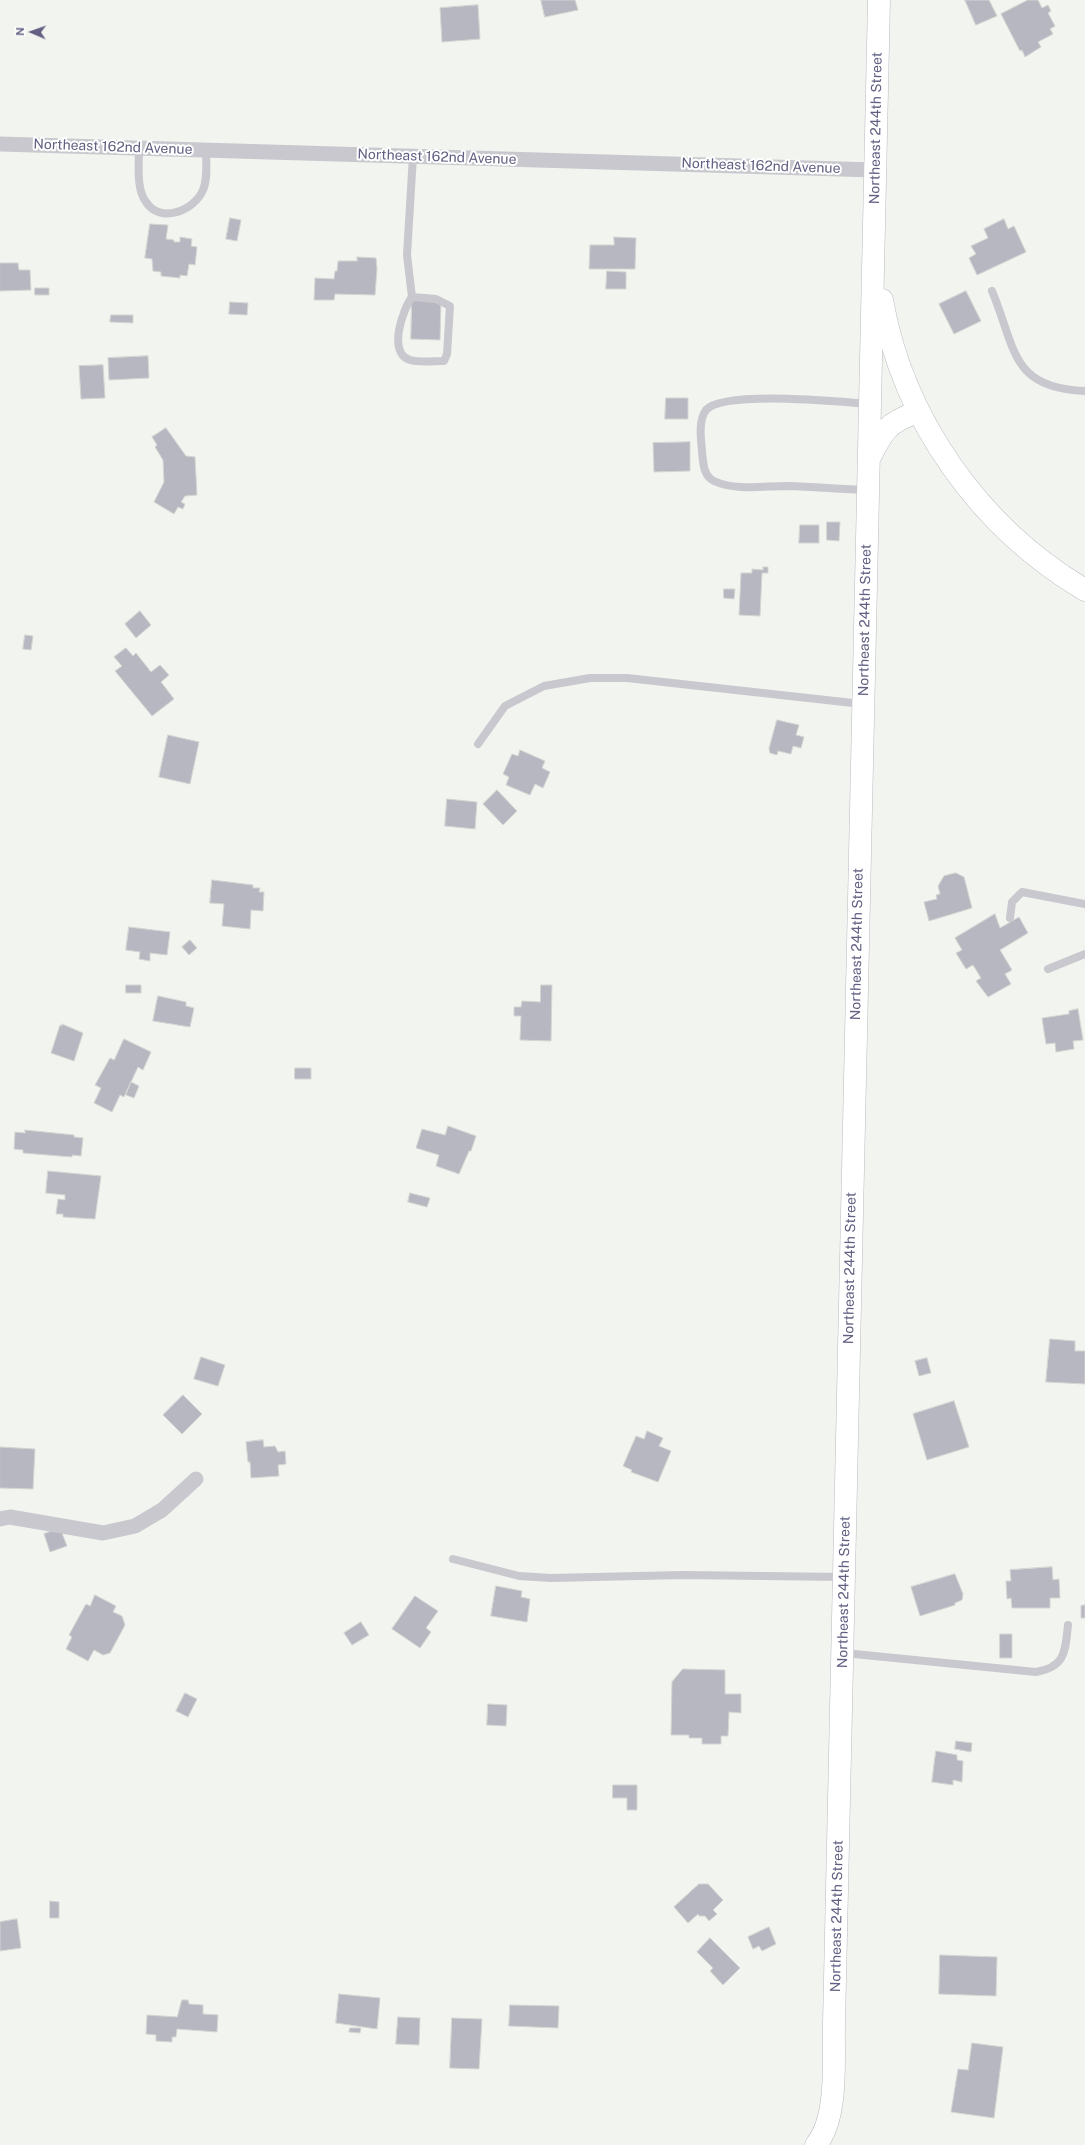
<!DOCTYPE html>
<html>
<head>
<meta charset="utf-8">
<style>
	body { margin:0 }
	#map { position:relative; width:1085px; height:2145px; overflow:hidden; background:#f1f4ef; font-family:"Public Sans",sans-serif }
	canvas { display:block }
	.north { position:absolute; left:12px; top:12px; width:40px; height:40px; -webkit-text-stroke:3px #fff; paint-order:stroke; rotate:272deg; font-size:11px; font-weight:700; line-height:16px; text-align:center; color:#616083 }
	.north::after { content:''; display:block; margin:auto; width:14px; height:18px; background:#616083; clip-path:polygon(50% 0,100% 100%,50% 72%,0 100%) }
</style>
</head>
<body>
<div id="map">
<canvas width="1085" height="2145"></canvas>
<div class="north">N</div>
</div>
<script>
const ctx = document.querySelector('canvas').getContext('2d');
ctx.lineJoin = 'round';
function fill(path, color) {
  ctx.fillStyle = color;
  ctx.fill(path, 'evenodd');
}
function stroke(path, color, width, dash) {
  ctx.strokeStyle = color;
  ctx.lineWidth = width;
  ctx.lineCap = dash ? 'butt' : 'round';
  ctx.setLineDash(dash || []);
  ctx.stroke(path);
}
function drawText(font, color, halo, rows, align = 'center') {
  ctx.font = font + ' "Public Sans",sans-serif';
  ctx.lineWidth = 4;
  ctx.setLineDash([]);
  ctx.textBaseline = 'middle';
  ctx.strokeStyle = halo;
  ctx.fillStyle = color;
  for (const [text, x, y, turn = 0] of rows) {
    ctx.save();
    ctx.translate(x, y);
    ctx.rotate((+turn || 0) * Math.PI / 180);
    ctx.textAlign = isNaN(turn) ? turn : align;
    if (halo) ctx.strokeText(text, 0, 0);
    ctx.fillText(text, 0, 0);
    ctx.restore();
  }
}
const building = new Path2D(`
	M541 0H575L578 10 545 17Z
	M965 0H989L997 16 976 25Z
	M1028 0H1038L1042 8 1048 5 1051 11 1048 13 1055 26 1050 29 1053 34 1038 42 1041 47 1025 57 1022 50 1020 51 1001 14Z
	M478 5 480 39 442 42 440 8Z
	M230 218 241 220 237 241 226 239Z
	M1004 219 1008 229 1014 226 1026 252 977 275 969 258 976 254 971 246 988 238 984 229Z
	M150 224 168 225 166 239 174 240V242H180V237L192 239 191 246 197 247 195 265 189 264 187 276 180 275V278L161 276V272L153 271 152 259 145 258Z
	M614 237 636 238 635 269H589L590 245H614Z
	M357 257 376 258 377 269 375 295 335 294 334 300H314L315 278 334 279 335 271H337L338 261H357Z
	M0 263H18L19 270H30L31 290 0 291Z
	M607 271 626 272V289H606Z
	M35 288H49V295H35Z
	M966 291 981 321 954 334 939 304Z
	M412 298 441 299 440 340 411 339Z
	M230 302 248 303 247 315 229 314Z
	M111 315H133V323L110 322Z
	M148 356 149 378 109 380 108 358Z
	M103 365 105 398 81 399 79 366Z
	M666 398H688V419H665Z
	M166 428 186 456 195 457 197 495 185 496 181 502 185 504 183 509 178 507 174 514 154 502 164 482 163 460 155 447 157 445 152 437Z
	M690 442V471L654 472 653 443Z
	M827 522H840L839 541 827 540Z
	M800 525H819V543H799Z
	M763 567H768V573H762L760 616 739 615 741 573H752V569L763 570Z
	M724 589H735L734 599 724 598Z
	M140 611 151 625 136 638 125 624Z
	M25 635 33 636 31 650 23 649Z
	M126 648 133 656 136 653 151 672 160 665 169 675 161 682 174 699 152 716 115 671 122 666 114 657Z
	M777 720 799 725 796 735 804 737 801 748 793 746 791 754 778 751 777 755 770 753 769 749Z
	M168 735 199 742 190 784 159 777Z
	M520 750 545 761 542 768 550 772 543 788 535 784 530 795 506 785 509 777 503 774 512 754 518 756Z
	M497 790 517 811 503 825 483 804Z
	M447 799 477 802 475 829 445 826Z
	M956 873 964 877 972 908 929 921 924 902 937 899 936 895 940 894 938 886 944 876Z
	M212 880 253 885V888H260L259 892H264L263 911 251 910 250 929 222 926 224 904 210 903Z
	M995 914 1000 928 1019 917 1028 933 1000 950 1012 970 1005 974 1011 984 988 997 976 981 981 978 973 965 966 969 956 953 962 950 955 938Z
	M129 927 170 932 167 955 150 953V961L139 959 140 952 126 950Z
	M190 940 197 948 189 955 182 947Z
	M126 985H141V993H126Z
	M541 985H552L551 1041 520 1040 521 1016H514V1007H521L522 1001 540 1002Z
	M158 996 186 1002V1006L194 1008 190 1027 153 1021Z
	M1078 1009 1083 1040 1073 1041 1074 1049 1056 1052 1055 1043 1046 1044 1042 1018 1069 1014V1011Z
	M62 1024 83 1033 74 1061 51 1053 60 1025 62 1026Z
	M124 1039 151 1052 143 1070 138 1067 124 1097 120 1095 112 1112 94 1103 101 1088 95 1085 110 1058 114 1060Z
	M295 1068H311V1079H295Z
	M131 1082 139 1086 134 1098 126 1095Z
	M448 1126 476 1136 471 1151H469L459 1174 436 1166 439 1155 416 1148 422 1129 445 1135Z
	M25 1130 74 1135V1137L83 1138 81 1156 72 1155V1157L23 1153V1150L14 1149 15 1132 25 1133Z
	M48 1171 101 1176 95 1219 63 1217V1214H56L58 1199 65 1200V1195L46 1193Z
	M410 1193 430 1198 427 1207 408 1202Z
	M1050 1339 1075 1341V1351H1085V1384L1046 1382Z
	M201 1357 225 1365 218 1386 194 1379Z
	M927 1358 931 1373 919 1376 915 1361Z
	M183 1395 202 1414 182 1434 163 1415Z
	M954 1401 969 1447 927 1460 913 1414Z
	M647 1431 663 1438 659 1446 671 1451 658 1482 631 1472 632 1470 623 1466 636 1436 644 1439Z
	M263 1440 264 1447 275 1446 278 1452 285 1451 286 1464 278 1465 279 1476 251 1478 250 1462H248L246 1442Z
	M0 1447 35 1449 33 1489 0 1488Z
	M60 1528 67 1546 50 1552 44 1534Z
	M1052 1567 1053 1580 1059 1579 1060 1598H1050V1608H1012L1011 1598 1007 1599 1006 1581H1011L1010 1570Z
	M955 1574 963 1594 962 1600 955 1603V1605L920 1616 911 1587Z
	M496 1586 522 1591 521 1597 530 1599 527 1622 491 1616Z
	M95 1595 116 1606 113 1612 122 1616 125 1625 110 1653 103 1655 94 1650 88 1661 66 1649 72 1637 69 1635 86 1604 90 1606Z
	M415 1596 438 1611 426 1628 431 1632 420 1648 392 1629Z
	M1085 1605V1618H1081V1606Z
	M361 1622 369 1635 352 1645 344 1633Z
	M1000 1634H1012V1658H1000Z
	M683 1669 725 1670V1694H741V1713L729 1712 728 1736H721V1744H702V1738H689V1735H671L672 1682Z
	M185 1693 197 1699 188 1717 176 1711Z
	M488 1704 507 1705 506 1726 487 1725Z
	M956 1741 972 1743 971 1752 955 1749Z
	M936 1751 957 1755V1760L963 1761 962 1782 953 1780V1785L932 1782Z
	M613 1785H637V1810H627V1798H613Z
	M699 1884H708L723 1900 713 1910 717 1914 709 1921 705 1916H699L698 1914 688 1923 674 1907Z
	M50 1901 59 1902V1918H50Z
	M17 1919 21 1948 0 1951V1922Z
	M769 1927 776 1944 762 1951 759 1946 753 1949 748 1937Z
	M710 1938 740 1968 723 1985 710 1971 713 1968 697 1952Z
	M940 1955 997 1957 996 1996 939 1994Z
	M339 1994 380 1998 377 2029 336 2023Z
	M182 2000H188L189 2004 203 2005V2014L218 2015 217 2032 177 2029 176 2037H172V2042L156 2041V2035L146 2034 147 2015 177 2017Z
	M510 2005 559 2006 558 2028 509 2026Z
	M398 2017 420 2018 419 2045 396 2044Z
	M452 2018 482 2019 479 2069 450 2068Z
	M350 2028H361L360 2033 349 2032Z
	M972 2043 1003 2047 994 2118 951 2112 958 2069 968 2070Z`);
fill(building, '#b7b7c1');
stroke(building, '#d4d5d2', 1);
const secondary = new Path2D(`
	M882 300C903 420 980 528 1085 590
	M870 457C884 429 888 423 917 412
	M816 2145C839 2117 833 2058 834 2024L879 0`);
stroke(secondary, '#babac2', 23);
stroke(new Path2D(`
	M139 148C139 164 136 189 146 202 160 224 194 211 203 190 208 178 206 163 206 150
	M992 291C1016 348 1010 388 1085 391
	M412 297 436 299 450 306 447 354 444 361C433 361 420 363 410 360 387 353 403 309 412 297L407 255 413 156
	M867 490C841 489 814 487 788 486 764 486 735 491 714 481 703 476 703 461 702 451 701 439 698 421 706 410 724 390 840 402 870 404
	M478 744 505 706 544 686 590 678H627L862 704
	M1010 918 1012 902 1022 892 1085 904
	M1048 969 1085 954
	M453 1559 519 1576 551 1578 683 1575 844 1577
	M844 1653 1036 1672C1066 1667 1065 1651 1068 1625`), '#c8c8ce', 8);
stroke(new Path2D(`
	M0 144 874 170
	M0 1519 10 1517 103 1533 135 1526 162 1510 196 1479`), '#c8c8ce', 15);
stroke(secondary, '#fff', 22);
drawText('14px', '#616083', '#fff', [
	["Northeast 244th Street",876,128,-89],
	["Northeast 162nd Avenue",113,147,2],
	["Northeast 162nd Avenue",437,157,2],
	["Northeast 162nd Avenue",761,166,2],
	["Northeast 244th Street",865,620,-89],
	["Northeast 244th Street",857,944,-89],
	["Northeast 244th Street",850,1268,-89],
	["Northeast 244th Street",844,1592,-89],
	["Northeast 244th Street",837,1916,-89]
]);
</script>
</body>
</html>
